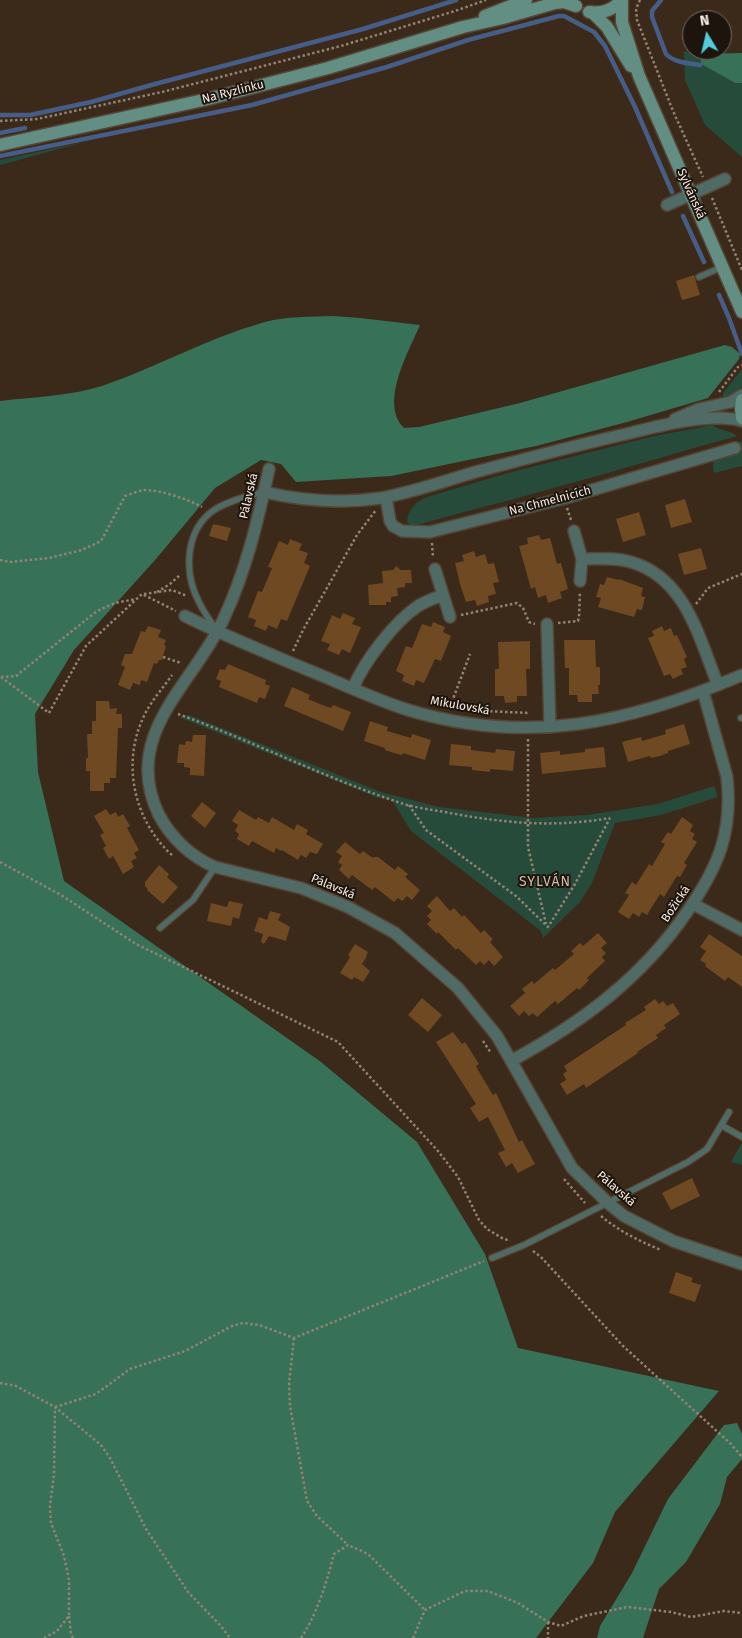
<!DOCTYPE html>
<html>
<head>
<meta charset="utf-8">
<style>
	body { margin:0 }
	#map { position:relative; width:742px; height:1638px; overflow:hidden; background:#3b2a19; font-family:"Fira Sans",sans-serif }
	canvas { display:block }
	.north { position:absolute; left:682px; top:10px; width:50px; height:50px; box-sizing:border-box; background:#1c140d; border:1px solid #746a62; border-radius:50%; rotate:351deg; font-size:14px; font-weight:700; line-height:20px; text-align:center; color:#f7ebe1 }
	.north::after { content:''; display:block; margin:auto; width:18px; height:22px; background:#53cbdb; clip-path:polygon(50% 0,100% 100%,50% 72%,0 100%) }
</style>
</head>
<body>
<div id="map">
<canvas width="742" height="1638"></canvas>
<div class="north">N</div>
</div>
<script>
const ctx = document.querySelector('canvas').getContext('2d');
ctx.lineJoin = 'round';
function fill(path, color) {
  ctx.fillStyle = color;
  ctx.fill(path, 'evenodd');
}
function stroke(path, color, width, dash) {
  ctx.strokeStyle = color;
  ctx.lineWidth = width;
  ctx.lineCap = dash ? 'butt' : 'round';
  ctx.setLineDash(dash || []);
  ctx.stroke(path);
}
function drawText(font, color, halo, rows, align = 'center') {
  ctx.font = font + ' "Fira Sans",sans-serif';
  ctx.lineWidth = 4;
  ctx.setLineDash([]);
  ctx.textBaseline = 'middle';
  ctx.strokeStyle = halo;
  ctx.fillStyle = color;
  for (const [text, x, y, turn = 0] of rows) {
    ctx.save();
    ctx.translate(x, y);
    ctx.rotate((+turn || 0) * Math.PI / 180);
    ctx.textAlign = isNaN(turn) ? turn : align;
    if (halo) ctx.strokeText(text, 0, 0);
    ctx.fillText(text, 0, 0);
    ctx.restore();
  }
}
fill(new Path2D(`
	M684 51 700 54 701 64 735 83H742V157L705 125 685 80Z
	M84 142 4 164 0 165V160Z
	M742 369V387L734 393 723 398V393Z
	M713 425C720 431 730 430 737 436 675 453 613 472 550 489 506 502 461 512 417 525L412 526 407 522C408 510 416 501 427 497L508 473 654 436Z
	M736 441 742 442V466L714 473 713 466 714 460 739 453Z
	M189 715 381 792 439 807 533 818 587 815 658 804 714 786 718 797 661 815 615 823 592 883 580 902 543 938 541 931 411 831 392 800 376 797 179 717Z
	M741 1144H742V1165L731 1162Z`), '#274b3b');
fill(new Path2D(`
	M742 53V83H735L701 64 700 54Z
	M333 316 360 318 420 325C409 351 379 403 404 428L419 427 520 403 725 345 732 347 740 354 739 359 708 398 627 422 536 446 391 476 296 482 281 464 261 460 215 488 156 559 74 650 35 714 38 772 64 881 321 1062 417 1142 485 1254 518 1348 719 1391 615 1512 593 1563 536 1638H0V401C32 397 71 396 102 386 157 367 208 338 265 322 287 316 310 317 333 316Z
	M737 1423 742 1434V1459L727 1477 720 1504 686 1562 659 1589 643 1638H597L600 1626 632 1573 668 1499 724 1425Z`), '#377158');
stroke(new Path2D(`
	M661 0 652 11V17L666 54C675 63 688 63 700 65
	M0 115H30L91 102 155 84 363 29 456 0
	M0 133 25 128
	M0 156 252 105 387 67 468 40 559 16H564L594 32 605 46 635 107 672 192
	M683 216 704 262
	M719 295 729 318 742 354`), '#465d87', 4.5);
fill(new Path2D(`
	M694 275 700 295 682 300 676 281Z
	M685 499 692 522 671 528 665 505Z
	M639 512 646 535 623 542 616 519Z
	M213 524 231 528 227 541 209 536Z
	M539 535 541 540 550 538 557 564 561 563 568 589 560 592 562 598 548 603 546 595 538 598 535 587 531 589 519 546 528 544 527 538Z
	M290 539 302 544 299 550 308 553 304 563 310 566 287 621 281 619 277 629 268 625 266 631 254 626 256 620 248 617 258 591 262 592 272 568 268 567 279 541 288 545Z
	M701 548 707 569 684 575 678 554Z
	M474 551 476 557 485 554 488 564 494 563 499 582 493 583 496 594 488 596 489 602 477 606 475 600 466 602 460 584 455 563 464 561 462 555Z
	M396 566 401 570H411L412 583H405V587L397 588 398 596 391 597V602H386V605H369L368 585 383 583 382 571 393 570Z
	M607 577 619 580V579L643 588 641 596 645 597 642 610 637 609 634 617 598 607 601 598 596 597 600 584 604 585Z
	M343 613 355 618 352 624 361 627 350 653 342 649 339 655 327 650 330 644 321 641 332 615 340 619Z
	M433 622 445 627 443 632 451 636 441 661 435 659 424 683 416 680 414 686 402 681 404 675 396 671 406 646 412 648 422 624 431 627Z
	M148 626 161 630 158 637 166 640 164 645 166 646 162 660H159L157 664 154 663 147 682 141 680 140 685 133 683 130 690 118 685 125 667 121 665 125 654H132L141 631 145 632Z
	M662 626 664 631 671 628 674 636 677 635 687 657 684 659 687 667 681 669 683 674 673 679 670 674 664 676 648 638 654 636 652 631Z
	M564 640H595L596 667H600V685H598L599 694H592V702H578L577 695H569V668H565Z
	M530 641V669H526L527 696H517V702L505 703 504 696H495V669H499L498 642Z
	M228 664 266 680 265 684 270 686 265 699 259 697 257 703 219 687 221 681 216 679 220 669 225 670Z
	M292 687 310 695 308 699 320 704 331 708 333 705 351 712 343 731 284 706Z
	M96 701H109L110 709 117 708 116 714H122V728H118L116 778H110V783H104V791H90V771H86V758H88L87 734H92V721H96Z
	M370 721 388 727 387 731 411 738 412 734 431 740 425 760 403 753 402 755 394 753 385 750V748L364 741Z
	M684 724 690 744 668 751V753L660 756 651 758 650 756 628 762 622 742 641 737 642 741 666 734 665 730Z
	M193 735H206L204 776 190 775V768L184 767V763H177L179 744 185 745 186 741 192 742Z
	M451 744 471 746V750L495 753 496 749 515 751 513 771 490 769V772L472 770V767L449 765Z
	M604 747 606 767 542 774 540 753 560 751V755L585 752V749Z
	M202 802 216 813 205 828 191 816Z
	M106 809 110 815 116 812 118 817 123 814 130 826 127 828 139 850 134 853 137 858 131 861 134 867 123 874 113 856 109 859 103 848 106 846 100 835 104 833 94 816Z
	M239 810 256 820 258 817 269 823 272 817 294 830 297 824 308 830 306 834 323 844 317 854 310 852 306 858 301 855 298 860 282 850 281 851 276 848 274 853 252 841 249 846 237 839 239 834 235 831 238 825 232 821Z
	M682 817 693 825 690 831 695 834 692 839 697 842 684 863 687 865 680 877 677 876 664 897 660 894 647 915 642 912 639 917 633 913 629 919 618 912 629 895 625 893 632 882 636 885 649 864 652 866 665 844 661 842 668 832 671 834Z
	M345 842 360 854 363 851 373 858 374 857H378L395 870 398 866 408 874 405 877 420 890 412 900 407 896 402 901 398 898 394 902 375 887 372 890 352 875 349 879 339 870 342 865 338 862 342 856 336 852Z
	M159 865 169 874 167 877 178 887 163 904 147 890 148 889 145 886V882Z
	M437 896 450 911 454 908 462 917 464 915 481 933 484 930 493 939 490 942 503 957 494 966 489 960 484 965 480 961 476 965 458 948 456 950 438 932 437 934 427 924 431 920 427 916 432 911 427 906Z
	M229 901 243 904 239 919 233 917 231 926 207 921 211 903 227 907Z
	M270 911 281 914 278 920 290 927 286 941 269 936 264 944 261 942 263 934 254 931 259 917 267 920Z
	M598 933 607 943 601 948 606 953 602 957 605 961 587 978 589 980 579 990 577 988 558 1004 555 1001 537 1017 533 1013 529 1016 524 1011 519 1016 510 1006 525 993 522 989 532 981 534 984 553 968 555 970 574 954 571 951 580 943 583 946Z
	M709 934 742 956V987L728 977 725 981 705 966 706 964 700 960 706 951 700 947Z
	M355 944 368 952 366 956H367L362 964 370 971 363 982 354 977 352 980 340 973 350 957 348 955Z
	M422 998 442 1015 428 1032 408 1015Z
	M655 999 659 1004 663 1001 667 1006 673 1003 680 1014 664 1025 666 1028 656 1035 658 1038 637 1052 638 1053 586 1088 584 1084 567 1095 560 1084 566 1080 563 1074 567 1071 564 1066 626 1025 625 1023 646 1010 644 1007Z
	M453 1032 462 1044 465 1042 479 1064 476 1066 478 1070 493 1095 496 1093 519 1142 522 1140 535 1164 518 1173 512 1163 506 1167 498 1153 505 1150 488 1117 479 1122 470 1108 476 1104 436 1042Z
	M692 1178 700 1196 671 1210 662 1193Z
	M676 1272 693 1278 691 1282 701 1285 695 1302 669 1293Z`), '#6e4922');
const lane = new Path2D(`
	M699 277 722 267
	M215 628C209 619 203 611 199 602 184 574 185 534 210 513 222 503 249 495 264 492
	M741 718H742
	M160 928 193 900 215 867
	M721 1125 742 1137
	M492 1258 524 1245 688 1162 707 1149 729 1112`);
const street = new Path2D(`
	M667 205 725 179
	M675 419 699 409 731 402 742 395
	M269 469C258 520 246 571 224 618 195 683 121 733 158 813 170 837 191 857 215 867L301 888 348 907 395 933 458 988 497 1036 572 1168 608 1203 624 1216 673 1241 742 1264
	M264 492C303 501 341 504 381 498 414 492 447 480 479 471 528 458 577 445 626 434 657 426 712 412 742 421
	M386 497 390 521 393 526 402 531 430 532 565 498 735 448
	M574 531 582 559 580 581
	M582 559C598 559 615 557 631 562 686 578 699 638 718 685
	M435 569 450 617
	M185 616C227 637 270 654 313 672 345 685 376 700 408 710 528 746 630 723 742 675
	M547 624 550 727
	M353 688C364 662 394 622 418 606 426 601 435 598 443 595
	M693 904 742 930
	M511 1061C581 1023 642 978 687 912 718 867 733 833 727 777L703 691`);
const secondary = new Path2D(`
	M622 0V22L639 76 742 312
	M589 12C603 14 613 10 622 0
	M592 12 607 27 631 66
	M485 16 526 0
	M0 145 208 99 328 68 463 27 503 18 555 3 564 2 576 6
	M742 400 741 409 742 418`);
stroke(lane, '#554535', 8);
stroke(street, '#554535', 14);
stroke(secondary, '#554535', 15);
stroke(new Path2D(`
	M640 0 636 9 637 20 673 111 703 177
	M0 121 37 119 162 92 341 46 455 11 486 0
	M712 198 742 270
	M719 392 738 367 742 365
	M567 508 571 520
	M432 543 433 557
	M0 560 10 562 49 558 82 550 101 541 125 496C131 494 138 491 144 490 162 490 187 499 202 507
	M157 592 170 584 180 575
	M144 594 172 590 187 596
	M696 604 708 588 742 574
	M461 615 517 603 523 608 529 622 535 624
	M558 623 578 621 579 617 580 592
	M293 651 303 630 357 535 376 510
	M163 657 181 663
	M1 677 49 713 86 646 142 594 176 611
	M1 677 16 676 97 611 115 603 136 599
	M450 707 470 654
	M485 711 529 713
	M178 714C255 742 329 780 407 805 419 808 432 810 445 812 501 823 553 828 610 818
	M528 739V847L546 924
	M409 805 426 830 516 896 548 927 575 884 610 818
	M172 855C134 821 121 763 144 716 151 701 163 688 172 675
	M0 862 61 895 136 944 338 1042 438 1151 458 1177 479 1220 487 1229 502 1238 510 1241
	M483 1041 491 1053
	M564 1179 585 1203
	M601 1216C619 1231 639 1241 661 1250
	M533 1251 541 1257 623 1346 731 1444 742 1457
	M294 1338 289 1383 290 1406 307 1501 317 1516 348 1545
	M0 1383 16 1386 55 1407 101 1445 110 1458 146 1529 188 1592 220 1625 230 1638
	M55 1407 96 1394 130 1369 185 1351 232 1326 243 1323 259 1325 294 1338 484 1261
	M69 1616 71 1633 73 1638
	M548 1622V1638
	M44 1638 57 1631 69 1616V1580L64 1556 51 1523 50 1506 54 1474 55 1408
	M301 1638C318 1612 326 1584 334 1554L348 1545 368 1554 424 1609
	M413 1638 425 1610 465 1591H488L518 1603 548 1622 561 1626 584 1616 628 1607 671 1612 691 1617 724 1611 742 1613`), '#928375', 2.5, [2.5, 2.5]);
stroke(lane, '#506b65', 5.5);
stroke(street, '#506b65', 11);
stroke(secondary, '#628e84', 12);
drawText('12px', '#f7ebe1', '#1c140d', [
	["Na Ryzlinku",233,92,-14],
	["Sylvánská",691,194,66],
	["Pálavská",249,496,-77],
	["Na Chmelnicích",550,501,-15],
	["Mikulovská",460,706,10],
	["Pálavská",333,887,23],
	["Božická",676,904,-56],
	["Pálavská",616,1189,41]
]);
ctx.letterSpacing = '1px';
drawText('14px', '#d1bca7', '#1c140d', [
	["SYLVÁN",545,882]
]);
ctx.letterSpacing = '0px';
</script>
</body>
</html>
